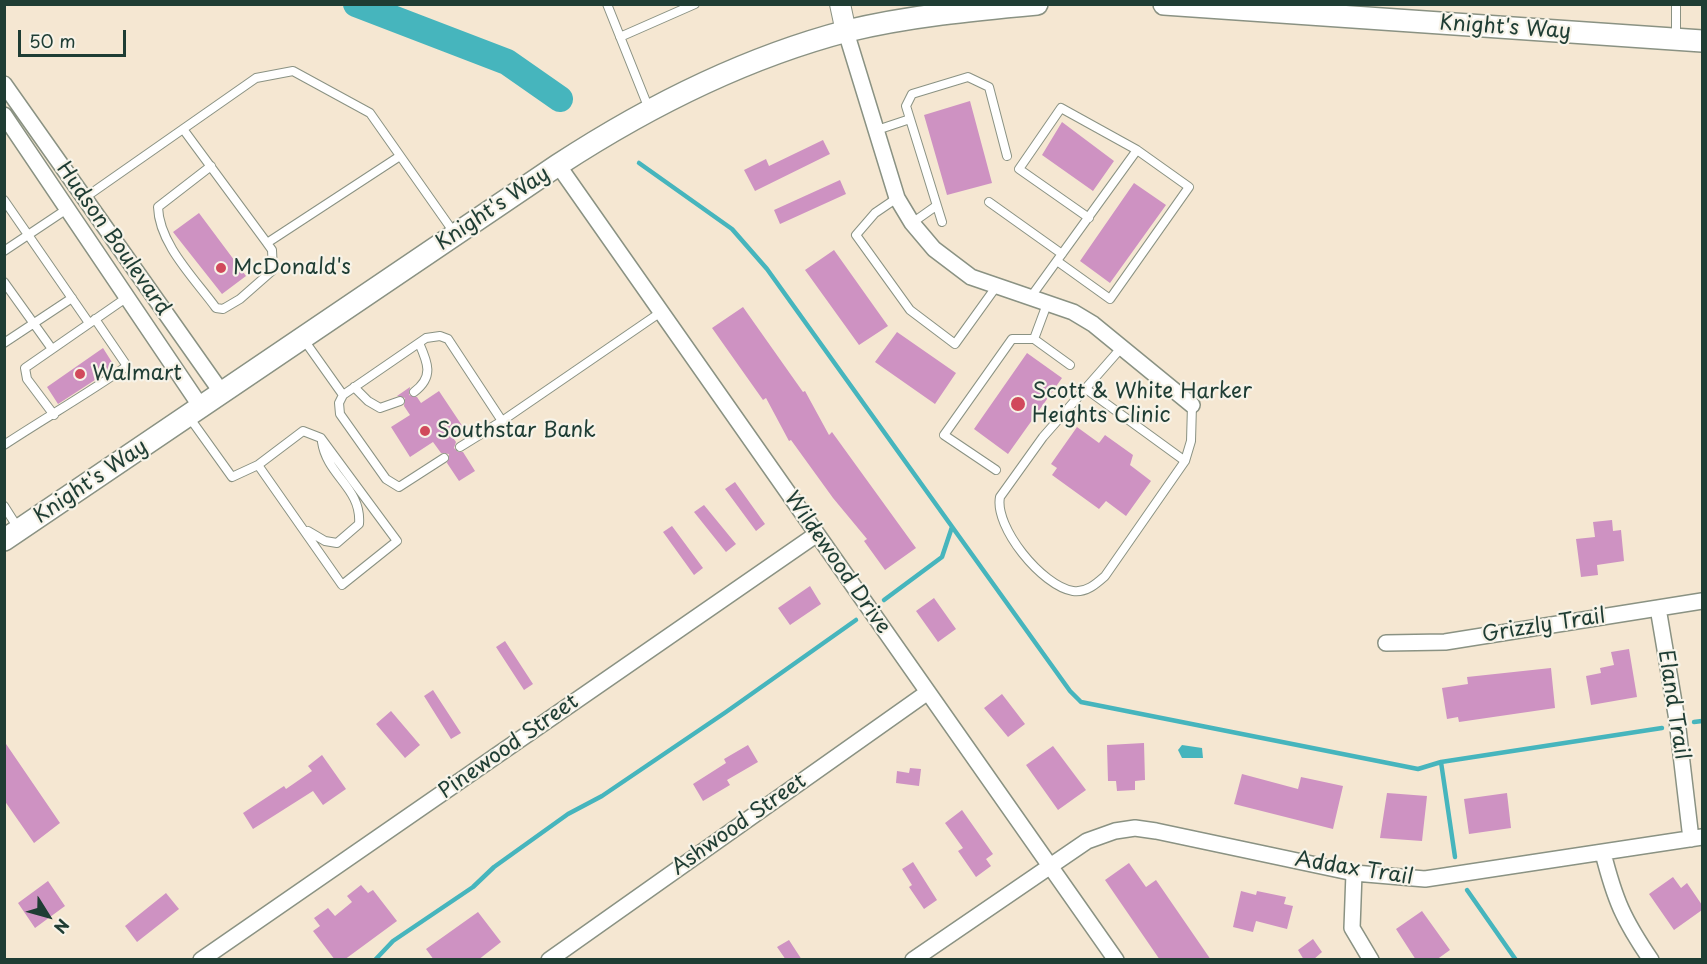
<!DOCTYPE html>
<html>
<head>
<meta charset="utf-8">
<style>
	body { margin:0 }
	#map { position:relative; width:1707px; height:964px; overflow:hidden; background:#f5e7d2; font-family:"Playpen Sans",sans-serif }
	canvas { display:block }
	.frame { position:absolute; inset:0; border:6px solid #1f3d34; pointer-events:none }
	.north { position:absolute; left:18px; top:886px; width:60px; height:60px; -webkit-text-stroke:4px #f7f3e8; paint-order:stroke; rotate:127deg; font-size:16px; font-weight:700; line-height:24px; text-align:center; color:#1f3d34 }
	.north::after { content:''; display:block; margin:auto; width:21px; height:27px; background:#1f3d34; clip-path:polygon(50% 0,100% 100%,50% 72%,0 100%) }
	.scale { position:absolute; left:18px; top:30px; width:108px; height:27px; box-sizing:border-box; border:3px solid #1f3d34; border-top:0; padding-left:8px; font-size:18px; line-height:21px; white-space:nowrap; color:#1f3d34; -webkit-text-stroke:4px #f7f3e8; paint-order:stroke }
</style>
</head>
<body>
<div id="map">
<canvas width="1707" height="964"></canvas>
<div class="frame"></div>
<div class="north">N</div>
<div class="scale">50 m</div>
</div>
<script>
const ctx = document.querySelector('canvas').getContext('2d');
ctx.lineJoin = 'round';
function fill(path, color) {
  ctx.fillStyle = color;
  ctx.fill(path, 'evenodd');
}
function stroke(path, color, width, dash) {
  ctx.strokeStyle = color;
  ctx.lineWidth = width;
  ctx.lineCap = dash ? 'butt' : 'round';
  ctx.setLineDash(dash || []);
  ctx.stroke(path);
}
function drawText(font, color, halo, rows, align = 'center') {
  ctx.font = font + ' "Playpen Sans",sans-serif';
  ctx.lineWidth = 4.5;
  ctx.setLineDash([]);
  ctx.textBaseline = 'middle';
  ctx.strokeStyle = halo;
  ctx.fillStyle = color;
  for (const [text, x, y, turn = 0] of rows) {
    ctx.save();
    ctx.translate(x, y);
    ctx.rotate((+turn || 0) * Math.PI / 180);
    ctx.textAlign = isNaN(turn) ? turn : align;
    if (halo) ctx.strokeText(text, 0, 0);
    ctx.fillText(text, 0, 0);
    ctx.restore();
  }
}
fill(new Path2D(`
	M1182 745 1202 748 1203 758H1182L1178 750Z`), '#46b5bd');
stroke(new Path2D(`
	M639 163 732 229 767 269 1070 691 1081 702 1418 769 1441 762 1662 728
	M884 600 942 557 952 527
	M1694 722 1702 721
	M1441 762 1455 857
	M1467 890 1516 960
	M375 960 393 941 473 887 494 867 568 814 602 796 726 712 856 620`), '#46b5bd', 4.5);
stroke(new Path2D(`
	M356 4 507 62 560 99`), '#46b5bd', 26);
fill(new Path2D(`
	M970 101 992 183 947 195 924 115Z
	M1062 122 1114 161 1093 191 1042 155Z
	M823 140 830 154 755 191 744 170 766 159 769 166Z
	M840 180 846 194 780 224 774 210Z
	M1134 183 1166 205 1110 283 1080 261Z
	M199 213 246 276 222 294 173 232Z
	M834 250 888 326 859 345 805 270Z
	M743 307 803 392 805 391 829 435 832 432 916 548 885 570 864 541 867 539 833 498 791 440 789 441 766 398 763 400 712 328Z
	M897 332 956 373 935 404 875 362Z
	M103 348 115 367 58 404 47 387Z
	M1027 353 1062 378 1008 454 974 429Z
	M410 387 409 395 417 397 421 403 439 391 463 427 451 435 456 442 454 448 458 452H463L475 471 459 481 447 463 449 454 441 453 433 442 410 457 391 427 410 415 404 406 405 398 397 396Z
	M1077 427 1099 443 1105 435 1133 455 1130 465 1151 481 1126 516 1106 501 1099 509 1052 475 1057 468 1051 464Z
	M735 482 765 524 756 531 725 489Z
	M704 505 736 544 726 552 694 512Z
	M1612 520 1613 531 1621 530 1624 561 1597 565 1598 575 1581 577 1576 539 1595 537 1593 522Z
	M672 526 703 568 694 575 663 532Z
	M810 586 821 604 790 625 778 608Z
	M934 598 956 629 938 642 916 611Z
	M505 641 533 684 524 690 496 647Z
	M1629 649 1637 697 1591 705 1586 676 1601 673 1600 668 1614 665 1611 652Z
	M1551 668 1555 708 1459 722 1458 717 1447 719 1442 688 1468 684 1467 677Z
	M433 690 461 733 451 739 424 696Z
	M1002 694 1025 724 1008 737 984 708Z
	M391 711 420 745 405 758 376 724Z
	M4 741 60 823 34 843 4 800Z
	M1144 743 1145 780 1135 781V790L1117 791 1116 781H1108L1107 745Z
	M748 745 758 762 727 780 730 785 703 801 693 784 726 763 724 759Z
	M1053 746 1086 790 1058 810 1026 765Z
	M322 755 346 789 323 805 313 791 253 829 243 813 284 786 286 789 312 771 308 766Z
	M910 768 921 769 919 786 896 783 897 771 909 773Z
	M1242 774 1298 789 1301 777 1343 786 1333 829 1234 804Z
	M1387 793 1427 796 1422 841 1380 838Z
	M1507 793 1511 828 1469 834 1464 799Z
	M962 810 993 854 986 859 991 866 976 877 958 851 963 848 945 823Z
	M913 862 937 900 924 909 909 887 912 885 902 869Z
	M1129 863 1146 887 1156 880 1211 960H1160L1105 880Z
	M1673 877 1681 888 1687 883 1702 905V910L1674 930 1649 894Z
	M48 881 65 906 35 928 18 903Z
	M361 885 368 893 373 890 397 921 344 960H335L313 931 320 926 314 918 328 908 335 916 352 902 347 896Z
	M1241 891 1256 895 1257 891 1286 897 1284 904 1293 906 1287 929 1256 921 1253 932 1233 927Z
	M166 893 179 909 137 942 125 926Z
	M1422 911 1450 950 1436 960H1416L1396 929Z
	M478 912 501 942 478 960H434L426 949Z
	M1313 939 1322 952 1313 960H1304L1298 950Z
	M789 940 802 960H786L777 947Z`), '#ce92c2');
const service = new Path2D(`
	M607 4 649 109
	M620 37 695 4
	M1676 39V4
	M183 129 267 243 400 156
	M877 130 910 119
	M211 166 158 207C159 244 195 279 216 308L223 309 240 299 273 270 272 250 267 243
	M897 198 875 213 856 235 910 310 955 344 996 287
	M83 199 256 78 293 71 370 113 455 234
	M4 200 89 323
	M989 202 1062 254
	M942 222 906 106 912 94 968 77 989 87 1007 156
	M912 223 936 206
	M4 251 67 209
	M1057 261 1110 299 1189 187 1137 150 1061 108 1019 169 1089 218
	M4 282 52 349
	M1030 298 1137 150
	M1034 339 1047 304
	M304 340 343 395
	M4 343 72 298
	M1122 347 1043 437 1000 497C994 527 1042 586 1073 591 1086 593 1096 584 1105 576L1185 461 1191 441 1192 405
	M354 387 368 401 380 408 400 401
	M1086 389 1185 461
	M414 392C434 377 428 363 419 343
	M54 415 27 379 25 368 126 298
	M189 417 232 477 258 465 342 585 397 541 321 438 303 431 258 465
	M4 445C45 418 87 394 127 366L95 319
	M460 447 502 421
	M444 458 399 487 386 479 340 414 339 403 343 395 426 338 440 336 448 339 502 421 661 312
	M996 470 944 435 1012 339H1034L1070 365
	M4 506 18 528
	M308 531 325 541 337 543 359 524C362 488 327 476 322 442`);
const minor = new Path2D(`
	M846 32 897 198 912 223 934 249 971 277 1073 312 1093 324 1192 405
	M4 84 222 393
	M4 115 201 407
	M558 165 1116 960
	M1658 608 1677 720 1691 839
	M1386 643 1445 642 1702 601
	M1603 853C1615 900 1623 919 1651 960
	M1354 873 1352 928 1371 960
	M201 960 817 534
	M549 960 928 692
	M913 960 1087 841 1115 831 1135 828 1156 831 1354 873 1425 879 1702 837`);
const tertiary = new Path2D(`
	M840 4 846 32`);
const secondary = new Path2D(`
	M1164 4 1702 41
	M4 540 558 165C647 107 744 58 847 31 909 16 973 10 1037 4`);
stroke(service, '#8a9283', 10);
stroke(minor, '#8a9283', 18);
stroke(tertiary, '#8a9283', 22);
stroke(secondary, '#8a9283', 24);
stroke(service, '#fff', 8);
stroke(minor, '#fff', 15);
stroke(tertiary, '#fff', 20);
stroke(secondary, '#fff', 21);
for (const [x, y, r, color] of [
	[221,268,6,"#d1495b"],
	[80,374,6,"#d1495b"],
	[1018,404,8,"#d1495b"],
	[425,431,6,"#d1495b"]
]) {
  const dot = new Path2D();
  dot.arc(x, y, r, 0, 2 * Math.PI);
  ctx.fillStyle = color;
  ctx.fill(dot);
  stroke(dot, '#f7f3e8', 2);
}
drawText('21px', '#1f3d34', '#f7f3e8', [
	["Knight's Way",1505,28,4],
	["Knight's Way",493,209,-34],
	["Hudson Boulevard",113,239,55],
	["Knight's Way",91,482,-34],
	["Wildewood Drive",837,563,55],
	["Grizzly Trail",1544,626,-9],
	["Eland Trail",1673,705,81],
	["Pinewood Street",509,747,-35],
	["Ashwood Street",739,825,-35],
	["Addax Trail",1354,869,9]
]);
drawText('21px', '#1f3d34', '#f7f3e8', [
	["McDonald's",233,268],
	["Walmart",92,374],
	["Scott & White Harker",1032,392],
	["Heights Clinic",1032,416],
	["Southstar Bank",437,431]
], 'left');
</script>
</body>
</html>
